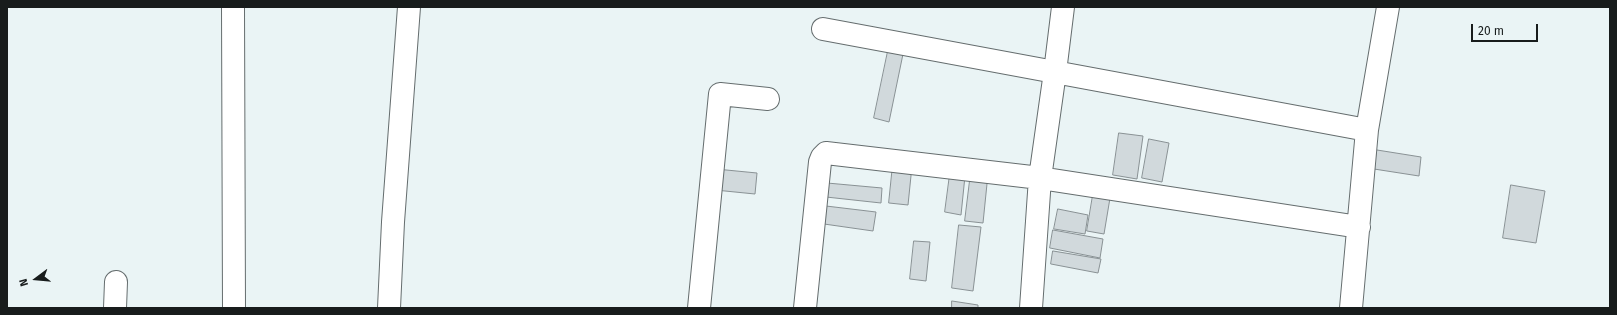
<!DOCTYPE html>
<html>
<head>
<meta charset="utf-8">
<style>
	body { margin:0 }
	#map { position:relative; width:1617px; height:315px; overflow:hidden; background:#eaf4f5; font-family:"Fira Sans",sans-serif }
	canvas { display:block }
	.frame { position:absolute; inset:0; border:8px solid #181c1c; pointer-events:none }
	.north { position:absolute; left:16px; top:259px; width:40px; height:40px; -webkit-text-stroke:3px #eaf4f5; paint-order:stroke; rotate:254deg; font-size:11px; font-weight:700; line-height:16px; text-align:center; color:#181c1c }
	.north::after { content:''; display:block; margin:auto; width:14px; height:18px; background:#181c1c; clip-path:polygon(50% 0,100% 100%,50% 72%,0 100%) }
	.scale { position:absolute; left:1471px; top:24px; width:67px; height:18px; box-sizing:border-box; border:2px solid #181c1c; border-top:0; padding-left:5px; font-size:12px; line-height:14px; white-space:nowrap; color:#181c1c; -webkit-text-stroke:3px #eaf4f5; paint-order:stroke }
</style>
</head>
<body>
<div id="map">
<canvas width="1617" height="315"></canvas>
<div class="frame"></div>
<div class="north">N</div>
<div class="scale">20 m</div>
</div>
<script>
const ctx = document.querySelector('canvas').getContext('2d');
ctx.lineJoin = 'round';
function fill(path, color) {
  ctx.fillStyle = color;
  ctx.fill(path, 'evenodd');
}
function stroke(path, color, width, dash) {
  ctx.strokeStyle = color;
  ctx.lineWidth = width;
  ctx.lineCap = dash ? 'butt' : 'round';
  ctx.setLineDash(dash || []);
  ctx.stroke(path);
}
const building = new Path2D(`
	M888 51 903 54 889 122 874 118Z
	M1119 133 1143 136 1137 179 1113 175Z
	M1149 139 1169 143 1162 182 1142 178Z
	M1377 150 1421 157 1419 176 1374 169Z
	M893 164 912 166 908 205 889 203Z
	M716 169 757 173 755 194 715 190Z
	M971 172 988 174 983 223 965 221Z
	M950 174 965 176 961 215 945 212Z
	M827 183 882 188 881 203 826 197Z
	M1511 185 1545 191 1536 243 1503 238Z
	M1094 189 1111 192 1104 234 1087 231Z
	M826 206 876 212 873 231 824 224Z
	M1058 209 1088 215 1085 234 1054 229Z
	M959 225 981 227 973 291 952 288Z
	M1053 230 1103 239 1100 258 1050 248Z
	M914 241 930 242 926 281 910 279Z
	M1053 251 1101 259 1098 273 1051 264Z
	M952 301 978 305V308H952Z`);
fill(building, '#d1d9dc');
stroke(building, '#899194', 1);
const street = new Path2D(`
	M233 7 234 308
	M823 29 1367 130 1388 7
	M115 308 116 282
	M389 308 393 222 409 7
	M699 308 720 94 768 99
	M805 308 820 162 822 157 826 153 1040 178 1359 227
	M1031 308 1040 178 1055 72 1063 7
	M1351 308 1367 130`);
stroke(street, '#656d6e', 24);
stroke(street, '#fff', 22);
</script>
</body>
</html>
